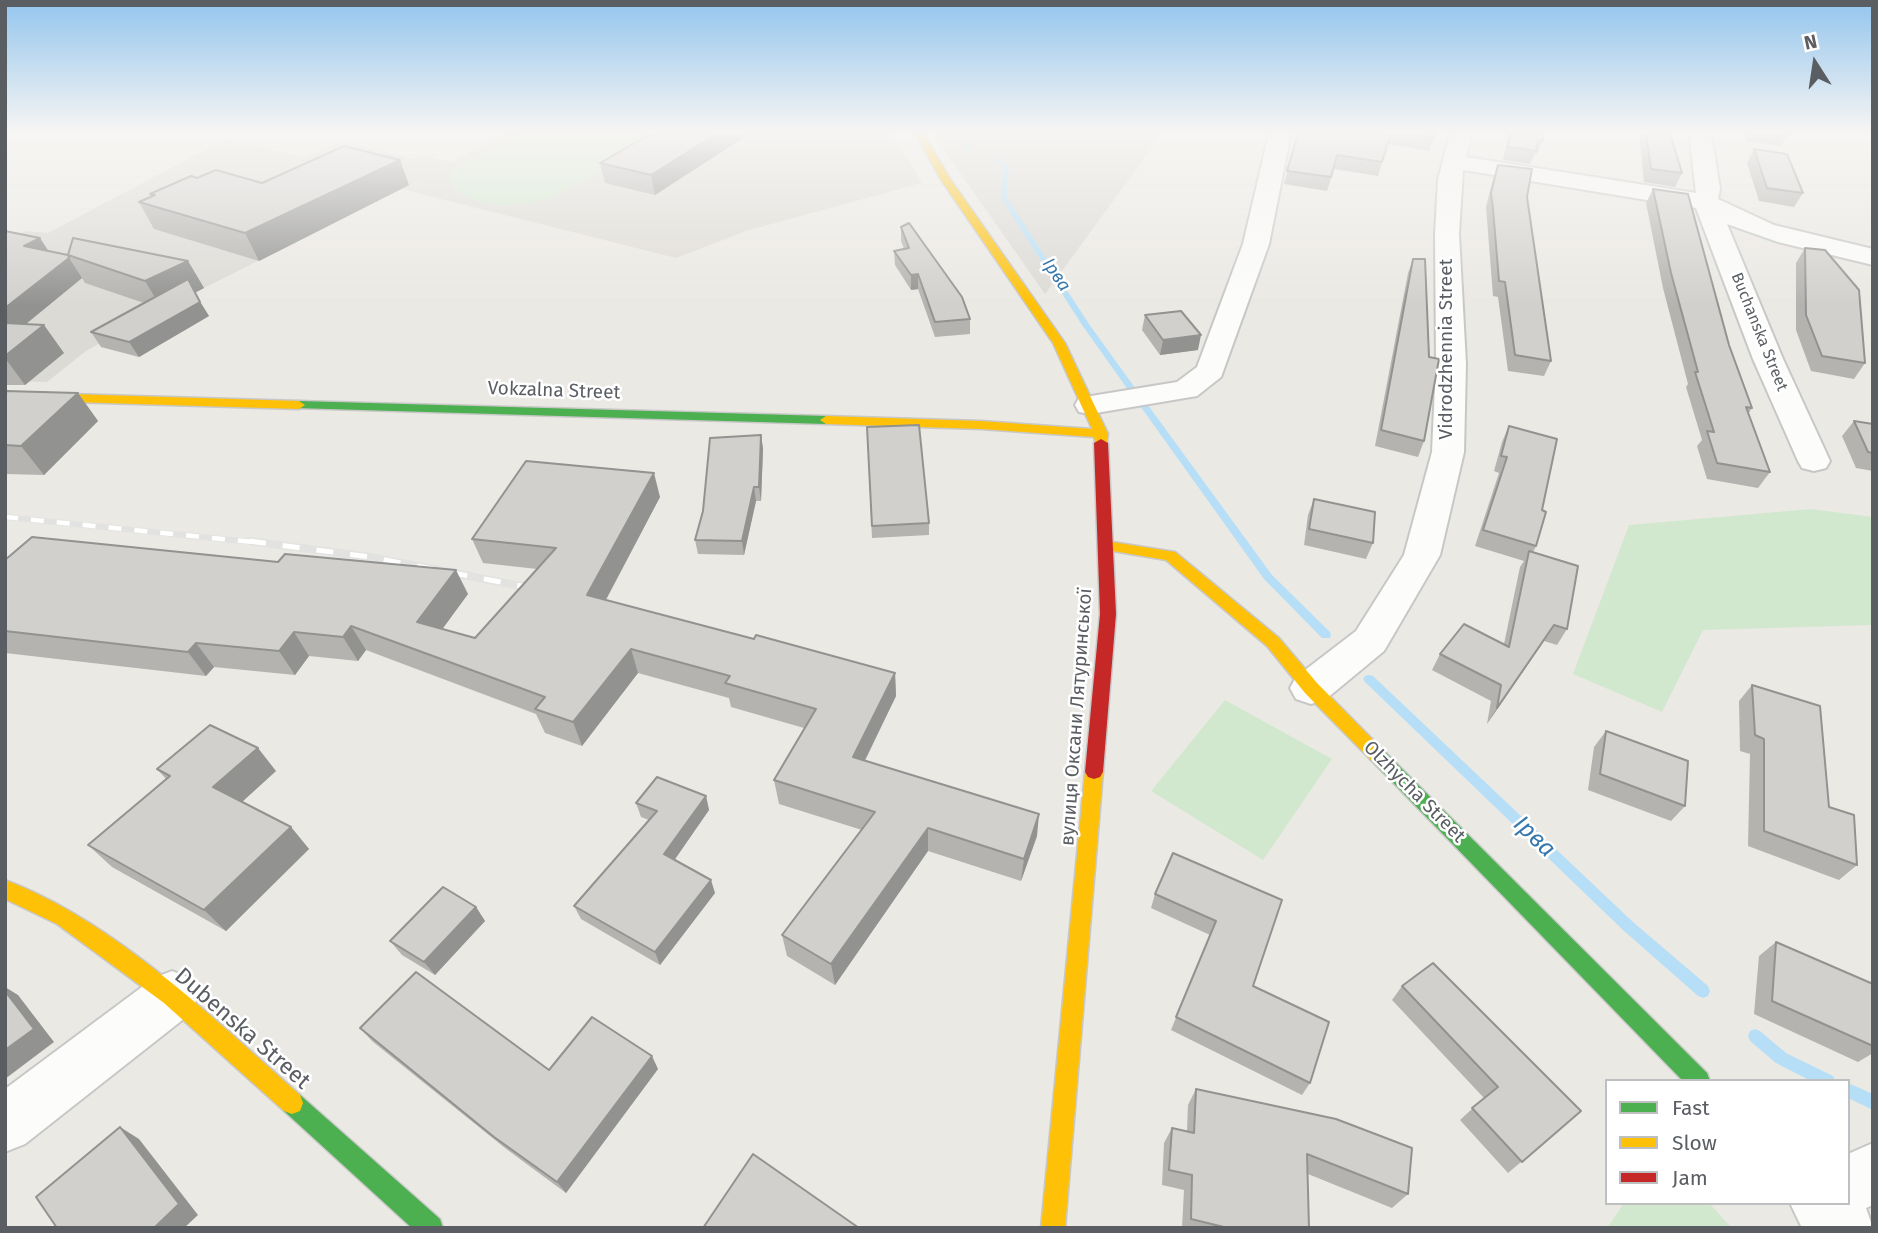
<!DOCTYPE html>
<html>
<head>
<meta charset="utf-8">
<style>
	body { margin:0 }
	#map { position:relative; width:1878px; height:1233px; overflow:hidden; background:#ebe9e4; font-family:"Fira Sans",sans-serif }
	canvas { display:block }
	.frame { position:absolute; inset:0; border:7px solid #5a5e63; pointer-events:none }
	.legend { position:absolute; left:1605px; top:1079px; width:245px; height:126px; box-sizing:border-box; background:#fff; border:2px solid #bdbfc1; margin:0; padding:9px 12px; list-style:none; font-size:21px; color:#5a5e63 }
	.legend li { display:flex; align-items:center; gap:14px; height:35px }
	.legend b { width:35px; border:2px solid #bdbfc1 }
	.north { position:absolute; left:1780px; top:28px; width:70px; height:70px; -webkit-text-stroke:5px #fff; paint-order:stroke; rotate:348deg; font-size:19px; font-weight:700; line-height:28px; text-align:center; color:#5a5e63 }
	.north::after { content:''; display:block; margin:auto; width:24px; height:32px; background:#5a5e63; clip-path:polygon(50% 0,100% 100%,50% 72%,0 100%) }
</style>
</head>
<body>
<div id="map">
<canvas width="1878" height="1233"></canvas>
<div class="frame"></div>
<ul class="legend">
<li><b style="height:9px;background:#4caf50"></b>Fast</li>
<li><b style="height:9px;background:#ffc107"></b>Slow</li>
<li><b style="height:9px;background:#c62828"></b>Jam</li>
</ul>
<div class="north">N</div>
</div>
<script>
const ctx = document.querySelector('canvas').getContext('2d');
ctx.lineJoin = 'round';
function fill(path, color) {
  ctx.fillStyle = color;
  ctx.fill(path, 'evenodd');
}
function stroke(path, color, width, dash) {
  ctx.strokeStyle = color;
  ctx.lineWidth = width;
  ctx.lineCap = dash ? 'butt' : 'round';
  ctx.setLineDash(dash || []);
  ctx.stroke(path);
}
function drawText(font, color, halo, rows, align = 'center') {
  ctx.font = font + ' "Fira Sans",sans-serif';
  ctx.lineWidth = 5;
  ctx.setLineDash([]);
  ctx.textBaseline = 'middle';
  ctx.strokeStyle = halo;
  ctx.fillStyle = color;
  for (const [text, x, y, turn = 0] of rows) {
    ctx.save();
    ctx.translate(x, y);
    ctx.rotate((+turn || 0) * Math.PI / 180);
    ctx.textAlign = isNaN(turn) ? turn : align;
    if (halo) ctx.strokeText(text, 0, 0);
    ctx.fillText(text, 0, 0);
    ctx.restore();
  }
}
fill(new Path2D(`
	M932 133H1163L1045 294Z
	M226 139 303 157 344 141 414 159 423 155 454 163 162 309 86 351 47 382 5 381V242L25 231 48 233Z`), '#dcdad5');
fill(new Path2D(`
	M506 133H892L922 183 746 231 676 258 401 189Z`), '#dedbd4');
fill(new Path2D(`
	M518 133H654V134C622 154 590 180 556 195 526 209 471 211 449 183L453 171 462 165Z
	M1811 509 1873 517V625L1703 630 1662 712 1573 674 1629 525Z
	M1225 700 1332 759 1263 860 1151 791Z
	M1624 1203H1709L1732 1228H1607Z`), '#d2e8ce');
fill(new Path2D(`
	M984 133H991L968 148 971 150 970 151 962 149V147Z
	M991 158H995L1009 166 1007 198 1089 324 1138 392 1137 394H1131L1082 325 1001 198 1003 167 991 160Z
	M1142 400 1145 401 1272 575 1330 632 1331 635 1330 638H1322L1264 579 1138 403Z
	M1369 675 1373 676 1633 922 1708 986 1710 991 1708 996 1703 998 1698 996 1623 930 1365 682 1363 679 1365 676Z
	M1755 1029 1760 1031 1786 1053 1833 1076 1835 1081H1811L1776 1063 1750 1041 1748 1036 1750 1031Z
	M1848 1083 1873 1094V1110L1848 1098Z`), '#b6dff7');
const street = new Path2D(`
	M1269 133H1291L1269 244 1221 377 1197 396 1090 414 1079 412 1075 405 1079 398 1177 382 1197 367 1243 244Z
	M1450 133H1472L1466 157 1696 193 1689 133H1711L1720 189 1718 199 1774 225 1873 249V265L1778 242 1727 224 1783 359 1830 461 1826 468 1814 471 1802 468 1798 461 1753 359 1696 208 1463 170 1459 234 1466 364 1464 452 1440 555 1384 651 1326 699 1311 704 1296 699 1290 688 1296 677 1356 631 1404 555 1432 452 1436 364 1435 234 1438 180Z
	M172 971 190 978 198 996 190 1014 25 1144 5 1152V1089L154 978Z
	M1873 1143V1205L1866 1208 1873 1228H1802L1790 1203H1848V1154Z`);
const fast = new Path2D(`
	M299 401 826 416 832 420 826 424 295 408V402Z
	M1377 748 1383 750 1707 1073 1710 1081H1683L1371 760 1368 755 1371 750Z
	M292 1092 300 1095 440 1219 443 1228H412L284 1111 281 1103 284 1095Z`);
const slow = new Path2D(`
	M915 133H923L951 180 1065 343 1108 434 1106 446H1096L1094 437 981 429 826 424 820 420 826 416 981 421 1092 429 1053 343 941 180Z
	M5 392 299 401 305 405 299 409 5 400Z
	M1106 541 1175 552 1279 638 1317 683 1383 750 1386 755 1383 760 1377 762 1371 760 1305 693 1267 646 1166 560 1101 549 1099 546 1101 543Z
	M1094 765 1100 767 1103 772 1065 1228H1041L1085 772 1088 767Z
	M5 880C114 921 214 1019 300 1095L303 1103 300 1111 292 1114 284 1111 164 1003 57 924 5 899Z`);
const jam = new Path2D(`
	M1101 439 1108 443 1116 614 1103 772 1100 777 1094 779 1088 777 1085 772 1100 614 1094 443Z`);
stroke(street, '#c7c7c7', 4);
stroke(fast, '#c8c8c8', 3);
stroke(slow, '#c8c8c8', 3);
stroke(jam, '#c8c8c8', 3);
fill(street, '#fcfcfb');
fill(fast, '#4caf50');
fill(slow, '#ffc107');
fill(jam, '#c62828');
const railFar1 = new Path2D(`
	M5 517 262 543`);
const rail = new Path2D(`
	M249 541 370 557 542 590`);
stroke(railFar1, '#e2e2e1', 6);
stroke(rail, '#e2e2e1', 8);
stroke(railFar1, '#fff', 4.5, [13]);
stroke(rail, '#fff', 5, [17]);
fill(new Path2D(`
	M1298 133H1436L1429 151 1388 144 1378 176 1334 169 1327 191 1284 184Z
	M1509 133H1544L1543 141 1537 154H1535L1530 164 1503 160Z
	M1639 133H1670L1682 173 1675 187 1644 182Z
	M1745 133H1788L1781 146 1747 141Z
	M743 138 655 195 605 183 600 163Z
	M1754 149 1803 193 1794 207 1759 201 1747 163Z
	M1498 165 1527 197 1551 361 1544 376 1508 371 1498 297 1493 296 1486 207 1493 179Z
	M197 178 262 183 409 185 259 261 154 229 139 202 152 197 150 194Z
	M1653 189 1729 345 1752 408 1748 414 1770 472 1758 488 1707 479 1697 446 1702 440 1686 387 1688 384 1663 288 1646 203Z
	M901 227 970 319V334L935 337 918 289 911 290 895 265 894 251 904 249 901 241Z
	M5 231 49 251 68 255 188 261 204 288 195 293 209 316 139 357 101 347 91 332 144 303 85 283 82 278 26 324 64 353 25 385H5Z
	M1805 248 1865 363 1854 379 1811 371 1796 330V263Z
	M1413 259 1424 441 1418 457 1375 446 1408 273Z
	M1145 315 1198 350 1160 355 1142 330Z
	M5 391 78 393 98 421 44 475 5 474Z
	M1854 421 1873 424V471L1856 468 1842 436Z
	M1509 426 1542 510 1536 546 1533 552 1567 629 1557 645 1544 641 1487 724 1491 701 1432 670 1440 654 1504 644 1520 567 1524 561 1475 546 1499 473 1494 471 1502 442Z
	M867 427 929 523V535L872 538Z
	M761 435 763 449 761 501H756L744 555 698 554 695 540Z
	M660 497 606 600 754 639 895 673 896 696 865 761 1037 836 1021 881 928 851 835 985 787 956 782 935 862 830 779 804 774 780 804 728 731 707 729 698 638 673 582 746 545 733 536 714 366 650 358 661 309 656 295 675 214 667 206 676 5 653V560L468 594 442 629 475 638 537 569 483 563 472 539Z
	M1314 499 1373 543 1366 559 1304 545 1308 515Z
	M1752 685 1829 807 1857 865 1839 880 1748 846 1750 754 1740 751 1739 701Z
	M1606 731 1685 806 1671 821 1588 790 1594 747Z
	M157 769 276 771 242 802 291 827 309 849 226 931 112 867 88 845 166 779Z
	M706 796 709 810 674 860 715 893 660 965 581 919 574 906 649 820 641 817 636 803Z
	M1155 894 1282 900 1253 986 1310 1083 1302 1095 1171 1030 1210 935 1151 908Z
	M476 907 485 921 435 975 402 955 390 941Z
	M1776 942 1873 984V1053L1858 1062 1754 1014 1759 956Z
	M1402 986 1581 1111 1508 1173 1460 1120 1484 1098 1392 1000Z
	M360 1028 549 1070 658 1069 566 1193 505 1148 372 1041Z
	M1196 1089 1408 1194 1392 1208 1308 1174 1309 1228H1182L1184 1190 1162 1185 1164 1143 1172 1128 1187 1131 1188 1105Z`), '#b4b3b0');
fill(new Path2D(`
	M718 133H742L743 138 655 195 651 175Z
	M400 160 409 185 259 261 245 233Z
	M40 238 53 258 24 246Z
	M69 258 82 278 5 341V308Z
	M188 261 204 288 162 309 145 281Z
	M918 274V289L911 290V275Z
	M200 302 209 316 139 357 129 342Z
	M44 325 64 353 25 385 5 358V356Z
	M1201 335 1198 350 1160 355 1163 340Z
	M78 393 98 421 44 475 21 446Z
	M761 435 763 449 761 501 759 487Z
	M654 473 660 497 595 620 587 595Z
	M754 487 756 501 744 555 742 541Z
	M456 570 468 594 430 646 417 622Z
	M1554 625 1544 641 1487 724 1497 708Z
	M351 626 366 650 358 661 343 637Z
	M294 632 309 656 295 675 279 651Z
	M196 643 214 667 206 676 188 652Z
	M631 649 638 673 582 746 573 722Z
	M895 673 896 696 855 780 853 757Z
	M258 748 276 771 233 810 213 787Z
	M706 796 709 810 669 868 664 854Z
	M1039 814 1037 836 1021 881 1024 859Z
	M291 827 309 849 226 931 204 910Z
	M928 828V851L835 985 831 964Z
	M711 880 715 893 660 965 655 952Z
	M476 907 485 921 435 975 424 962Z
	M5 987 18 995 54 1042 5 1079Z
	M652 1056 658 1069 566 1193 557 1182Z
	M120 1127 139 1139 198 1215 184 1228H154Z`), '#929290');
const building = new Path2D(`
	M652 133H718L651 175 600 163Z
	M1298 133H1391L1382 162 1337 155 1331 177 1287 171Z
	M1406 133H1435L1434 138Z
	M1511 133H1544L1543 141 1538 140 1536 151 1508 147Z
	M1646 133H1670L1682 173 1651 169Z
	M344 146 400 160 245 233 139 202 155 195 150 194 191 176 197 178 216 170 262 183Z
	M1754 149 1787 154 1803 193 1767 188Z
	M1498 165 1532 169 1527 197 1551 361 1515 355 1505 282 1499 281 1493 209 1491 193Z
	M1653 189 1688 194 1729 345 1752 408 1746 407 1770 472 1717 463 1707 431 1714 432 1695 372H1698L1671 273Z
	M909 223 962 297 970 319 935 322 918 274 911 275 894 251 909 248 901 227Z
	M5 231 40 238 24 246 68 255 69 258 5 308Z
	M73 238 188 261 145 281 68 255Z
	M1805 248 1825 250 1859 290 1865 363 1822 356 1806 315Z
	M1413 259H1425L1429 357 1439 359 1424 441 1381 430Z
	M188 279 200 302 129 342 91 332Z
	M1181 311 1201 335 1163 340 1145 315Z
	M5 323 44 325 5 356Z
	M5 391 78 393 21 446 5 445Z
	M1854 421 1873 424V453L1868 452Z
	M919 425 929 523 872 526 867 427Z
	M1509 426 1557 439 1542 510 1546 512 1536 546 1483 530 1507 457 1501 456Z
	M761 435 759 487H754L742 541 695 540 703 511 710 438Z
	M526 461 654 473 587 595 754 639 756 635 895 673 853 757 1039 814 1024 859 928 828 831 964 782 935 875 812 774 780 816 709 725 683 730 676 631 649 573 722 535 709 545 697 351 626 343 637 294 632 279 651 196 643 188 652 5 631V560L32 537 278 562 285 554 456 570 417 622 475 638 556 548 472 539Z
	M1314 499 1375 512 1373 543 1309 529Z
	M1529 551 1578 566 1567 629 1554 625 1497 708 1501 685 1440 654 1464 624 1509 647Z
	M1752 685 1820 706 1829 807 1854 815 1857 865 1764 831V739L1755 735Z
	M210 725 258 748 213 787 291 827 204 910 88 845 170 776 157 769Z
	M1606 731 1688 761 1685 806 1600 774Z
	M657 777 706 796 664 854 711 880 655 952 574 906 657 811 636 803Z
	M1173 853 1282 900 1253 986 1329 1022 1310 1083 1176 1017 1216 921 1155 894Z
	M443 887 476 907 424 962 390 941Z
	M1776 942 1873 984V1046L1772 1001Z
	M1433 963 1581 1111 1522 1162 1472 1108 1498 1087 1402 986Z
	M416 972 549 1070 592 1017 652 1056 557 1182 494 1137 360 1028Z
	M5 991 34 1029 5 1050Z
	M1196 1089 1336 1119 1412 1148 1408 1194 1307 1154 1309 1228H1228L1191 1219 1192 1175 1169 1170 1172 1128 1194 1133Z
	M120 1127 179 1204 154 1228H57L36 1197Z
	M753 1154 859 1228H703Z`);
fill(building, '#d1d0cd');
stroke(building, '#929290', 2);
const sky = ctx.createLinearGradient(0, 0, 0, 306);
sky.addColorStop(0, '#94c5ee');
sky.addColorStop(0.43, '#f6f5f3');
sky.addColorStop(1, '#f6f5f300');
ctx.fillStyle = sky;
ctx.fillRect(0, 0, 1878, 306);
drawText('16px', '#5a5e63', '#fff', [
	["Buchanska Street",1759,332,68]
]);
drawText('italic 18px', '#3677ad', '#fff', [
	["Ірва",1056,275,56]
]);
drawText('19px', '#5a5e63', '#fff', [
	["Vidrodzhennia Street",1447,349,-90],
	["Vokzalna Street",554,391,2],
	["вулиця Оксани Лятуринської",1077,717,-86],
	["Olzhycha Street",1414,792,45]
]);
drawText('23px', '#5a5e63', '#fff', [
	["Dubenska Street",242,1029,41]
]);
drawText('italic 24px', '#3677ad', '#fff', [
	["Ірва",1534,837,44]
]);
</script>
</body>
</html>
